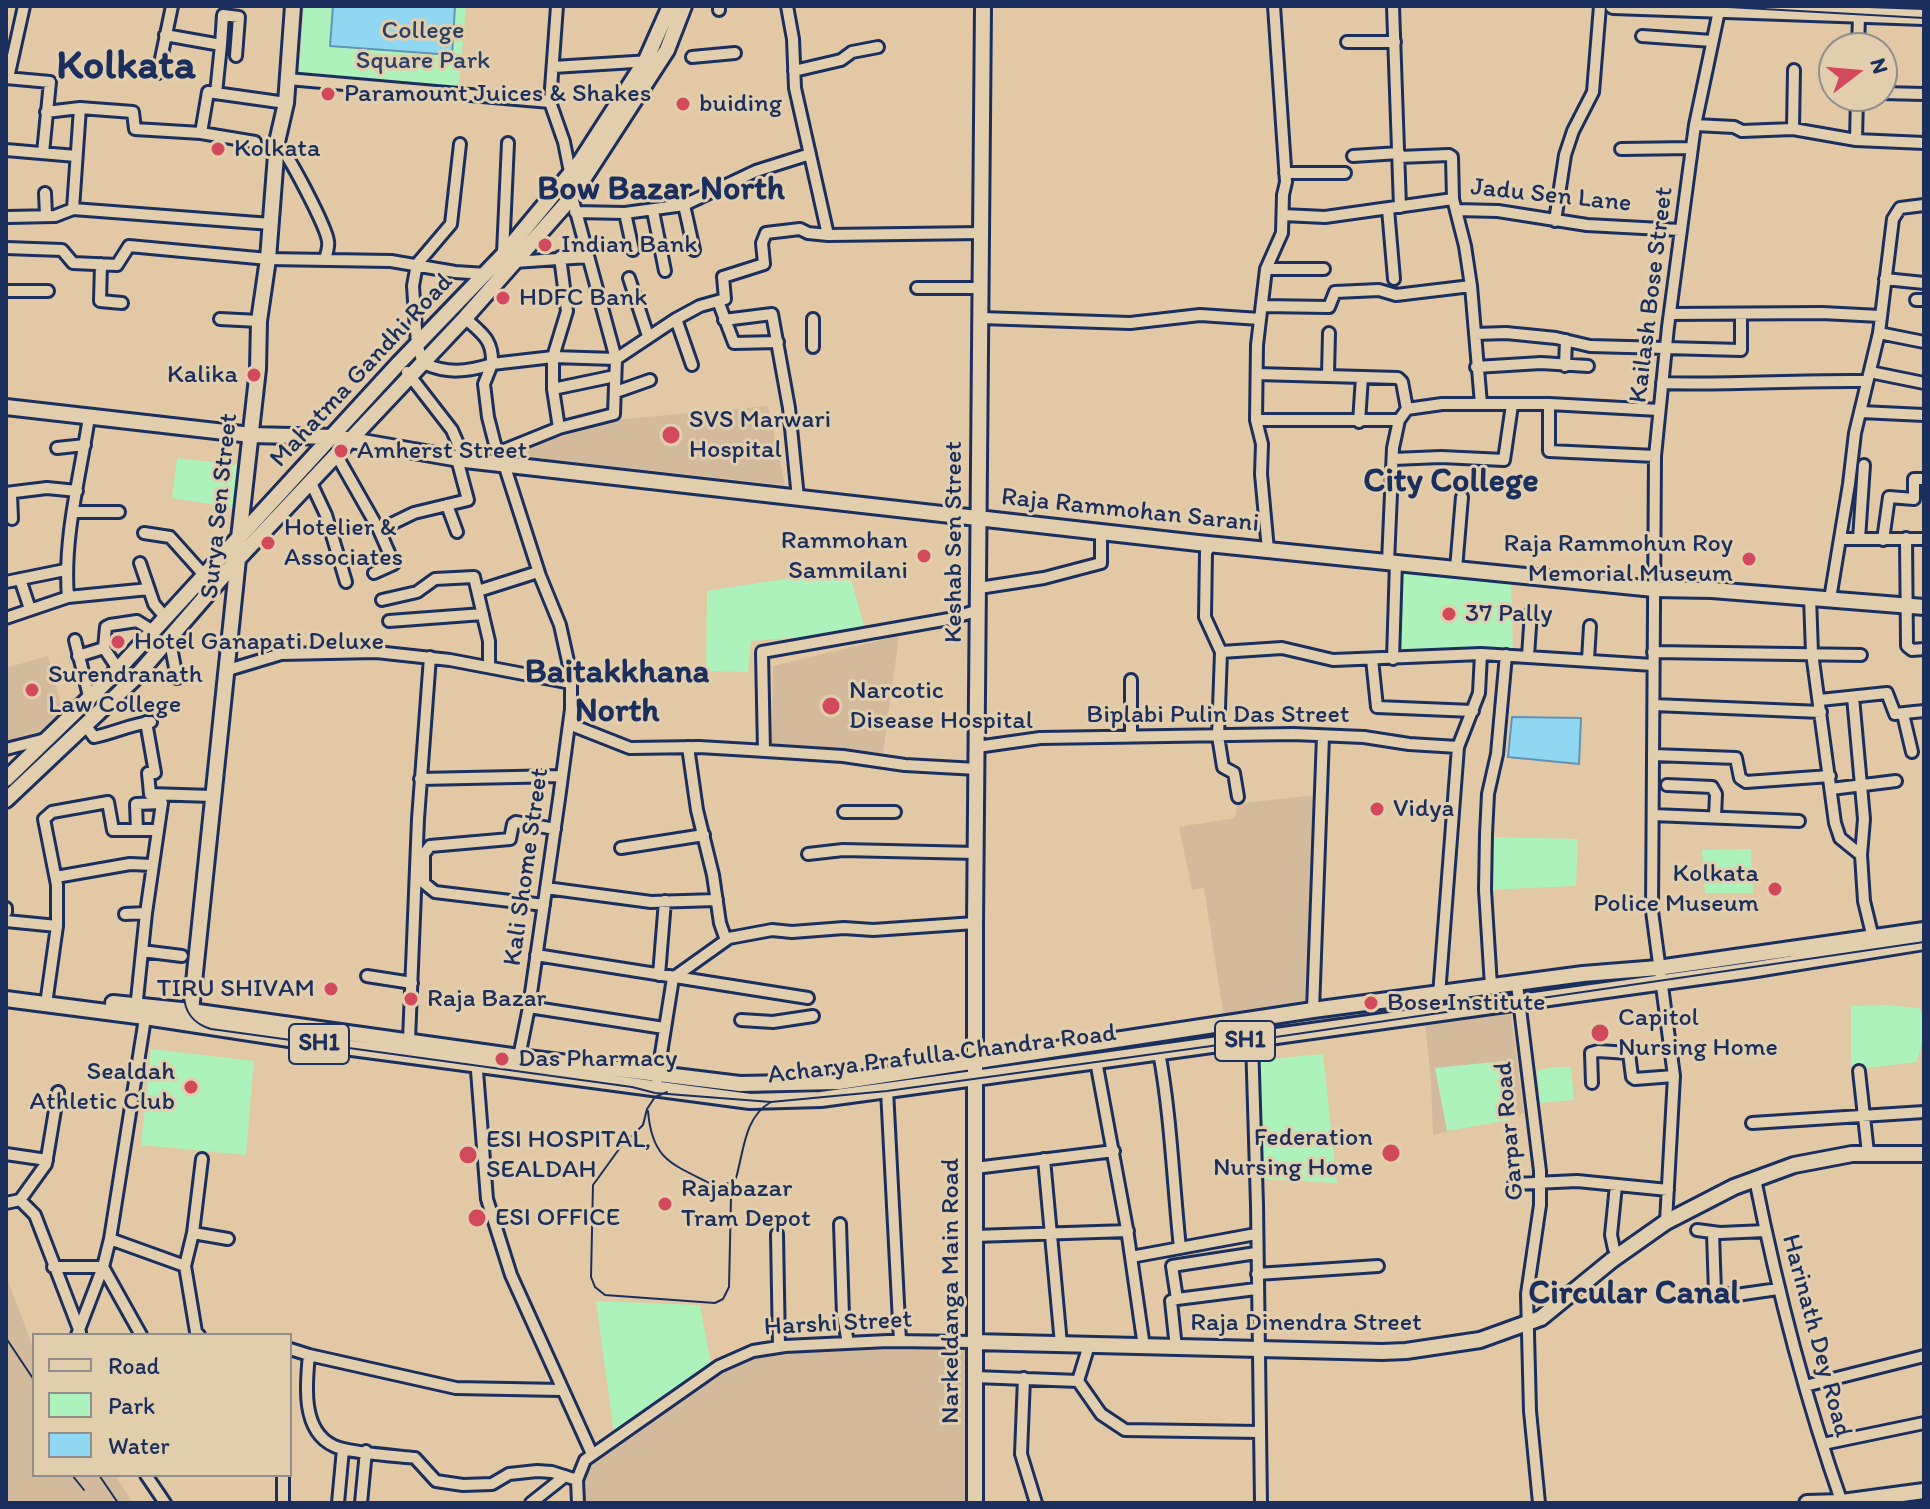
<!DOCTYPE html>
<html>
<head>
<meta charset="utf-8">
<style>
	body { margin:0 }
	#map { position:relative; width:1930px; height:1509px; overflow:hidden; background:#e2c8a5; font-family:Itim,sans-serif }
	canvas { display:block }
	.frame { position:absolute; inset:0; border:8px solid #1b2f5e; pointer-events:none }
	.legend { position:absolute; left:32px; top:1333px; width:260px; height:144px; box-sizing:border-box; background:#e2cead; border:2px solid #928e8d; margin:0; padding:10px 14px; list-style:none; font-size:24px; color:#1b2f5e }
	.legend li { display:flex; align-items:center; gap:16px; height:40px }
	.legend b { width:40px; border:2px solid #928e8d }
	.north { position:absolute; left:1818px; top:32px; width:80px; height:80px; box-sizing:border-box; background:#e2cead; border:2px solid #928e8d; border-radius:50%; rotate:74deg; font-size:22px; font-weight:700; line-height:32px; text-align:center; color:#1b2f5e }
	.north::after { content:''; display:block; margin:auto; width:28px; height:36px; background:#d1495b; clip-path:polygon(50% 0,100% 100%,50% 72%,0 100%) }
</style>
</head>
<body>
<div id="map">
<canvas width="1930" height="1509"></canvas>
<div class="frame"></div>
<ul class="legend">
<li><b style="height:10px;background:#e2cead"></b>Road</li>
<li><b style="height:22px;background:#adf1bb"></b>Park</li>
<li><b style="height:22px;background:#90d8f1"></b>Water</li>
</ul>
<div class="north">N</div>
</div>
<script>
const ctx = document.querySelector('canvas').getContext('2d');
ctx.lineJoin = 'round';
function fill(path, color) {
  ctx.fillStyle = color;
  ctx.fill(path, 'evenodd');
}
function stroke(path, color, width, dash) {
  ctx.strokeStyle = color;
  ctx.lineWidth = width;
  ctx.lineCap = dash ? 'butt' : 'round';
  ctx.setLineDash(dash || []);
  ctx.stroke(path);
}
function drawText(font, color, halo, rows, align = 'center') {
  ctx.font = font + ' Itim,sans-serif';
  ctx.lineWidth = 6;
  ctx.setLineDash([]);
  ctx.textBaseline = 'middle';
  ctx.strokeStyle = halo;
  ctx.fillStyle = color;
  for (const [text, x, y, turn = 0] of rows) {
    ctx.save();
    ctx.translate(x, y);
    ctx.rotate((+turn || 0) * Math.PI / 180);
    ctx.textAlign = isNaN(turn) ? turn : align;
    if (halo) ctx.strokeText(text, 0, 0);
    ctx.fillText(text, 0, 0);
    ctx.restore();
  }
}
fill(new Path2D(`
	M768 406 785 485 525 457 512 450 624 419Z
	M899 636 883 753 772 746 773 666Z
	M48 656 63 711 58 733 6 747V668Z
	M1315 795 1308 1005 1224 1017 1204 888 1192 890 1179 827 1235 818 1237 804Z
	M1510 1008 1524 1113 1433 1135 1431 1081 1425 1022Z
	M6 1275 34 1350V1475H115L133 1503H6Z
	M970 1347V1503H584L583 1476 595 1462 722 1373 753 1358 784 1351Z`), '#d3ba9c');
fill(new Path2D(`
	M304 6H466L459 88 299 74Z
	M177 458 238 465 236 508 172 498Z
	M848 569 866 632 751 641 748 672 706 671 707 591Z
	M1392 569 1511 578 1513 652H1392Z
	M1490 837 1578 839 1576 886 1485 890Z
	M1751 849 1753 893H1705L1702 850Z
	M1887 1005 1919 1008C1928 1027 1922 1042 1917 1062L1851 1070V1006Z
	M151 1049 254 1061 246 1155 141 1145Z
	M1323 1054 1337 1183 1264 1179 1260 1060Z
	M1504 1061 1510 1120 1447 1131 1435 1068Z
	M1555 1067H1571L1574 1100 1540 1103 1537 1070Z
	M596 1301 700 1305 711 1365 614 1434Z`), '#adf1bb');
const water = new Path2D(`
	M333 6H455L452 55 330 46Z
	M1512 717 1581 718 1579 764 1508 757Z`);
fill(water, '#90d8f1');
stroke(water, '#6194b6', 2);
const minor = new Path2D(`
	M557 6 550 102 564 142 571 177
	M787 6 793 39 795 88 828 235
	M1393 6 1400 207
	M719 10V6
	M165 35 221 45 216 93
	M1642 36 1712 41
	M1347 42H1395
	M221 45 223 15 239 17 236 56
	M1858 48 1859 16
	M692 57 735 53
	M553 67 651 61
	M794 71 841 60 852 52 878 47
	M158 73 172 6
	M6 78 50 82 43 153
	M8 78 24 6
	M288 79 550 102
	M1882 93 1924 94
	M46 112 80 108 133 112 135 129 201 133 255 142
	M1695 125 1734 127 1742 131 1793 129 1856 140 1924 143
	M1793 129 1794 70
	M201 133 208 92 286 103
	M1856 140 1857 96
	M277 144C287 150 326 227 328 241 329 247 327 253 325 259
	M460 144 451 224 417 264 413 286 417 344 423 363C447 374 467 372 492 364 493 339 482 334 465 318
	M1621 149 1692 148
	M6 150 76 156
	M1353 156 1399 153
	M1399 157 1449 155 1452 157 1453 199 1465 246 1471 286 1481 404
	M1285 173H1345
	M45 193 46 215
	M684 205 694 250
	M73 209 80 108
	M1388 209 1394 279
	M1456 210 1498 211 1587 225 1680 230
	M653 211 665 271
	M575 212 625 213 684 205 756 171 810 154
	M625 213 633 250
	M1283 215 1325 217 1453 199
	M8 217 55 216 73 209 271 224
	M1555 221 1565 155 1573 131 1593 92 1600 6
	M6 248 62 250 73 263 117 265 129 246 268 259 391 261 455 272 486 274
	M503 253 508 143
	M514 262 588 257
	M101 264 100 301 122 303
	M1266 269H1324
	M629 278 648 336
	M1885 279 1924 283
	M917 288H981
	M6 291H48
	M1916 300H1924
	M718 301 734 343 778 342
	M1262 306 1329 307 1335 292 1379 290 1396 295 1471 286
	M1670 314 1822 313 1880 316
	M981 318 1130 323 1200 315 1260 319
	M220 319 259 321
	M676 319 692 365
	M724 320 772 314 789 408 798 498
	M1879 333 1924 342
	M1475 334 1506 333 1556 338 1590 346 1741 350V315
	M813 347V319
	M1565 366 1566 340
	M1476 367 1541 363 1588 366
	M407 372 452 430 465 460
	M1870 372 1924 383
	M1257 374 1398 378 1402 382 1407 409
	M1328 375 1329 333
	M1662 383C1730 385 1798 380 1866 381
	M553 389 615 376
	M616 392 650 380
	M1549 404V451L1655 456
	M1861 412 1924 415
	M1256 420H1399
	M1359 422 1362 377
	M559 428 553 389V357L567 311 560 257
	M57 448 85 445
	M497 453 559 428 614 414 616 359 571 193
	M337 456 379 530
	M1393 459 1441 457 1504 460 1512 405
	M500 464 488 417 484 384 492 364 553 357 616 359 676 319 700 306 725 299 723 277 764 264 762 243 766 233 800 229 808 233 828 235 982 233
	M504 464 540 576 560 625 571 675V709L559 799 529 1007 519 1057
	M311 483 326 515 346 582
	M6 493 47 488 77 491
	M11 494 12 519
	M447 505 457 532
	M74 512H119
	M144 533 170 537 204 575
	M1906 538 1907 646 1912 650 1924 649
	M1840 539H1924
	M1859 539 1864 465
	M1883 540 1889 497 1914 499V479H1924
	M1212 544 1206 552 1205 617 1221 652 1218 736 1223 767 1234 773 1238 797
	M1268 550 1261 474 1262 444 1256 420 1257 345 1266 269 1282 233 1283 195 1286 182 1274 6
	M1388 562 1393 448 1399 420 1407 409 1442 404H1549L1659 410
	M140 563 154 604 166 618
	M1456 569 1462 497
	M374 573 394 564 379 530 414 513 468 500 457 459
	M20 579 30 609
	M6 582 65 570
	M979 588 1044 578 1101 563V532
	M478 591 538 572
	M68 597C63 538 80 477 89 417
	M1810 597 1812 653 1835 823 1840 838 1861 855
	M1830 599 1849 484 1855 433 1879 333 1893 219 1900 208 1924 205
	M382 600 417 592 435 579 474 577 489 641V667
	M6 618 68 597 149 589
	M389 621 483 614
	M169 637 177 678
	M75 640 89 696
	M104 648 118 669
	M1221 652 1282 648 1333 660 1481 654 1653 665
	M1653 652 1861 655
	M78 656 104 648 106 627 110 625 137 621 153 631
	M1528 656 1531 612
	M1372 659 1377 707 1473 711
	M1393 659 1396 562
	M1588 660 1590 626
	M228 670 281 654 376 652 450 660 571 683
	M1131 680V736
	M1853 697 1864 819 1861 855 1864 901 1873 938
	M1820 700 1887 693 1895 714 1924 711
	M1654 705 1821 712
	M1903 714 1912 752
	M146 722 155 773H148L150 794 212 796
	M569 724 630 748 699 747 750 750 843 756 905 765 977 769
	M86 726 94 737C114 733 131 724 151 722
	M688 747 697 810 713 875 720 923 726 940
	M977 747 1040 738 1293 734 1364 737 1409 744 1458 747
	M6 749 46 739
	M764 751 762 652 949 619 979 610
	M1653 755 1736 758 1740 778 1746 782 1830 776
	M420 779 562 776
	M1667 785 1712 787 1716 794 1715 817
	M1831 789 1896 781
	M844 812H895
	M1653 815 1799 821
	M621 848 704 835
	M808 854 843 850 976 853
	M56 877 130 864 152 865
	M546 888 651 902 717 900
	M544 905 435 892 424 883V854L430 846 510 839 513 824 516 822 555 829
	M6 908V912
	M125 914 146 913
	M6 921 57 926
	M142 951 182 956
	M536 955 808 998
	M659 975 665 901
	M367 976 412 983
	M1517 984 1540 1171V1205L1527 1294 1530 1411 1539 1503
	M1491 986 1485 890 1486 834 1488 794 1497 754 1506 655
	M1439 995 1458 747 1479 693 1481 654
	M47 997 57 926V885L44 819 52 812 108 802 113 830H158
	M529 1007 664 1028
	M136 1009 146 913 162 803 136 804 137 830
	M1313 1010 1323 736
	M741 1020 773 1022 813 1016
	M409 1040 418 819 430 657
	M1252 1040 1257 1205 1261 1503
	M1159 1052C1171 1117 1173 1182 1180 1248
	M476 1058 487 1199 511 1275 592 1454
	M1096 1061 1127 1229 1144 1347
	M1859 1071 1868 1153
	M657 1079 673 978 729 938 772 930 792 932 844 928 873 930 975 923
	M1592 1083 1591 1053 1598 1051 1629 1053 1632 1077 1635 1079 1674 1076
	M887 1090 900 1341
	M1752 1123 1924 1112
	M6 1154 47 1160
	M1044 1159 1061 1344
	M975 1168 1114 1151
	M1755 1179C1777 1289 1805 1398 1842 1503
	M1514 1184 1577 1181 1668 1190
	M20 1200 46 1164 58 1092
	M6 1203 20 1200 35 1215 80 1332
	M1666 1222 1674 1076 1652 911 1655 456 1668 327 1695 125 1720 6
	M840 1224 843 1316 848 1343
	M1697 1230 1720 1233 1765 1231
	M193 1233 228 1239
	M1713 1233 1715 1293 1736 1295 1778 1289
	M777 1234 779 1347
	M974 1236 1128 1231
	M110 1239 185 1266 196 1332 199 1335
	M1614 1249 1611 1235 1616 1185
	M1256 1253 1172 1266 1177 1299 1256 1289
	M1131 1257 1256 1234
	M185 1266 193 1233 202 1159
	M53 1267H103L141 1335
	M1257 1274 1378 1266
	M77 1335 103 1267 110 1239 146 1012
	M1089 1345 1078 1381 1101 1414 1125 1430 1260 1432
	M1176 1348 1171 1301 1177 1299
	M290 1349 309 1355C306 1384 301 1431 334 1446 348 1453 397 1456 415 1458L436 1481 463 1485 492 1484 509 1474 537 1471 552 1472 577 1480
	M309 1355 456 1388 561 1390
	M975 1377 1078 1381
	M1024 1378 1021 1454 1036 1503
	M1805 1386 1924 1356
	M1823 1444 1924 1423
	M146 1475 165 1503
	M283 1475V1503
	M338 1503 343 1449
	M361 1503 366 1451
	M531 1503 565 1476
	M578 1503 577 1480 585 1460 719 1366 753 1351 785 1346 888 1341 974 1342`);
const major = new Path2D(`
	M1613 6 1924 17
	M6 407 251 435 334 437 465 460 1198 543 1654 589 1712 590 1924 607
	M239 538 258 369 259 321 268 259 277 142 286 103 293 6
	M6 779 111 677 399 363 503 255 580 162 646 60 670 6
	M6 800 134 679 238 559 465 318 571 198 667 50 684 6
	M6 999 145 1017 322 1044 750 1101 821 1099 946 1082 1750 970 1924 942
	M113 1003 191 1011 519 1057 740 1084 839 1082 1313 1010 1583 974 1658 968 1924 930
	M191 1011 238 559
	M974 1342 1382 1352 1406 1351 1480 1340 1541 1318 1612 1260 1666 1222 1734 1187 1794 1165 1852 1154H1924
	M975 1503V923L983 6
	M1807 1503 1842 1502 1924 1491`);
stroke(minor, '#1b2f5e', 16);
stroke(major, '#1b2f5e', 20);
stroke(minor, '#e2cead', 10);
stroke(major, '#e2cead', 14);
stroke(new Path2D(`
	M1710 6 1924 18
	M184 994C184 1012 194 1024 211 1029L632 1087 655 1093 771 1102 887 1091 1269 1038 1924 942
	M667 1092 655 1097 647 1109 643 1125 622 1145 593 1185 591 1277 595 1287 605 1295 715 1303 723 1299 729 1287 731 1198 726 1189 713 1185
	M648 1111C652 1161 673 1164 713 1185 723 1186 729 1184 736 1178 744 1151 744 1117 771 1102`), '#1b2f5e', 2);
stroke(new Path2D(`
	M6 1338 34 1380
	M72 1475 84 1490
	M99 1475 118 1503`), '#1b2f5e', 2);
for (const [x, y, r, color] of [
	[328,94,8,"#d1495b"],
	[683,104,8,"#d1495b"],
	[218,149,8,"#d1495b"],
	[545,245,8,"#d1495b"],
	[503,298,8,"#d1495b"],
	[254,375,8,"#d1495b"],
	[671,435,10,"#d1495b"],
	[341,451,8,"#d1495b"],
	[268,543,8,"#d1495b"],
	[924,556,8,"#d1495b"],
	[1749,559,8,"#d1495b"],
	[1449,614,8,"#d1495b"],
	[118,642,8,"#d1495b"],
	[32,690,8,"#d1495b"],
	[831,706,10,"#d1495b"],
	[1377,809,8,"#d1495b"],
	[1775,889,8,"#d1495b"],
	[331,989,8,"#d1495b"],
	[411,999,8,"#d1495b"],
	[1371,1003,8,"#d1495b"],
	[1600,1033,10,"#d1495b"],
	[502,1059,8,"#d1495b"],
	[191,1087,8,"#d1495b"],
	[1391,1153,10,"#d1495b"],
	[468,1155,10,"#d1495b"],
	[665,1204,8,"#d1495b"],
	[477,1218,10,"#d1495b"]
]) {
  const dot = new Path2D();
  dot.arc(x, y, r, 0, 2 * Math.PI);
  ctx.fillStyle = color;
  ctx.fill(dot);
  stroke(dot, '#e2cead', 3);
}
for (const [x, y, w] of [
	[1245,1041,60],
	[319,1044,60]
]) {
  const box = new Path2D();
  box.roundRect(x - w / 2, y - 20, w, 40, 6);
  ctx.fillStyle = '#e2cead';
  ctx.fill(box);
  stroke(box, '#1b2f5e', 2);
}
drawText('bold 24px', '#1b2f5e', null, [
	["SH1",1245,1041],
	["SH1",319,1044]
]);
drawText('26px', '#2a4267', '#e2cead', [
	["College",423,31],
	["Square Park",423,61]
]);
drawText('26px', '#1b2f5e', '#e2cead', [
	["Paramount Juices & Shakes",344,94],
	["buiding",699,104],
	["Kolkata",234,149],
	["Indian Bank",561,245],
	["HDFC Bank",519,298],
	["Kalika",238,375,"right"],
	["SVS Marwari",689,420],
	["Hospital",689,450],
	["Amherst Street",357,451],
	["Hotelier &",284,528],
	["Associates",284,558],
	["Rammohan",908,541,"right"],
	["Sammilani",908,571,"right"],
	["Raja Rammohun Roy",1733,544,"right"],
	["Memorial Museum",1733,574,"right"],
	["37 Pally",1465,614],
	["Hotel Ganapati Deluxe",134,642],
	["Surendranath",48,675],
	["Law College",48,705],
	["Narcotic",849,691],
	["Disease Hospital",849,721],
	["Vidya",1393,809],
	["Kolkata",1759,874,"right"],
	["Police Museum",1759,904,"right"],
	["TIRU SHIVAM",315,989,"right"],
	["Raja Bazar",427,999],
	["Bose Institute",1387,1003],
	["Capitol",1618,1018],
	["Nursing Home",1618,1048],
	["Das Pharmacy",518,1059],
	["Sealdah",175,1072,"right"],
	["Athletic Club",175,1102,"right"],
	["Federation",1373,1138,"right"],
	["Nursing Home",1373,1168,"right"],
	["ESI HOSPITAL,",486,1140],
	["SEALDAH",486,1170],
	["Rajabazar",681,1189],
	["Tram Depot",681,1219],
	["ESI OFFICE",495,1218]
], 'left');
drawText('26px', '#1b2f5e', '#e2cead', [
	["Jadu Sen Lane",1551,196,6],
	["Kailash Bose Street",1652,295,-83],
	["Mahatma Gandhi Road",362,371,-47],
	["Surya Sen Street",220,506,-84],
	["Raja Rammohan Sarani",1130,511,6],
	["Keshab Sen Street",954,542,-90],
	["Biplabi Pulin Das Street",1218,715],
	["Kali Shome Street",527,867,-82],
	["Acharya Prafulla Chandra Road",942,1055,-7],
	["Garpar Road",1510,1131,-95],
	["Narkeldanga Main Road",951,1291,-90],
	["Raja Dinendra Street",1306,1323],
	["Harshi Street",838,1324,-3],
	["Harinath Dey Road",1816,1336,75]
]);
drawText('bold 34px', '#1b2f5e', '#e2cead', [
	["Bow Bazar North",661,190],
	["City College",1451,482],
	["Baitakkhana",617,673],
	["North",617,712],
	["Circular Canal",1634,1294]
]);
drawText('bold 42px', '#1b2f5e', '#e2cead', [
	["Kolkata",126,67]
]);
</script>
</body>
</html>
